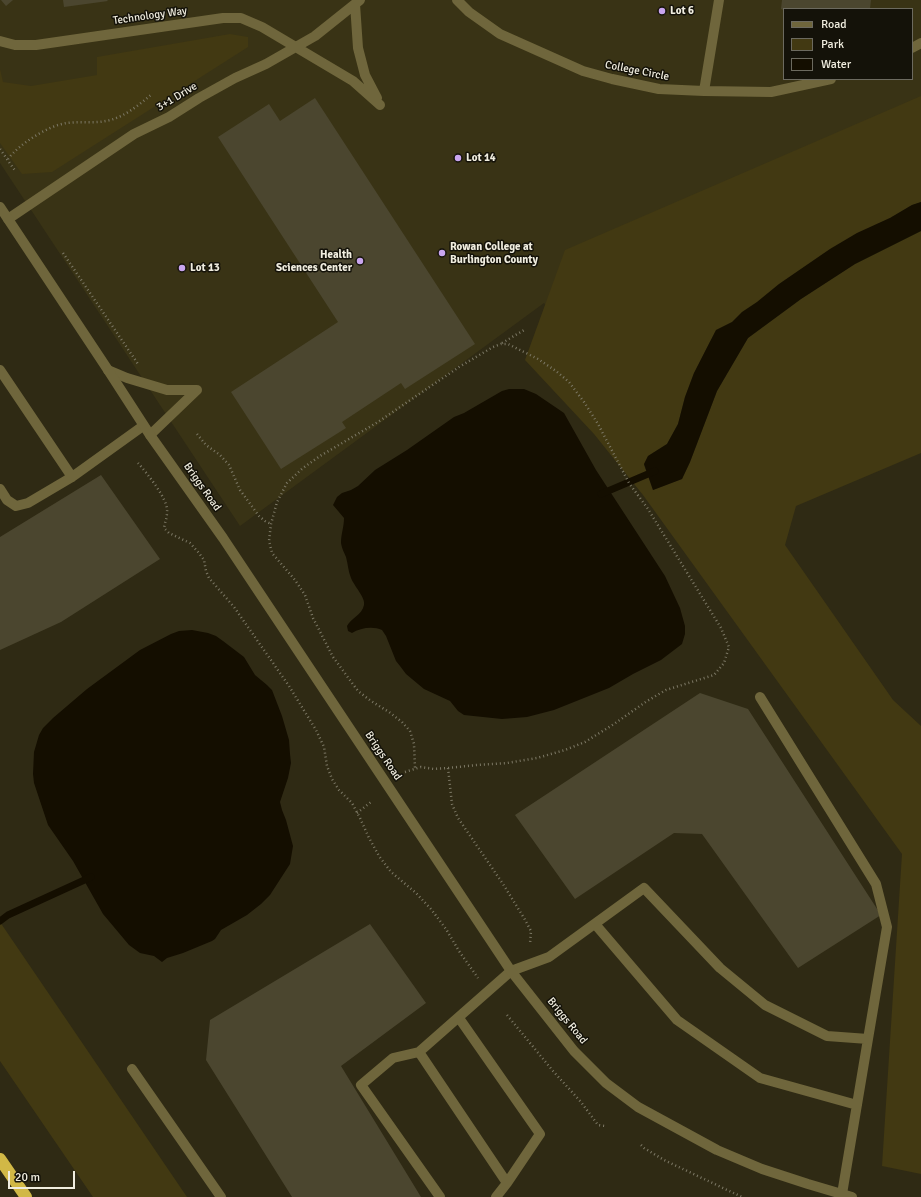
<!DOCTYPE html>
<html>
<head>
<meta charset="utf-8">
<style>
	body { margin:0 }
	#map { position:relative; width:921px; height:1197px; overflow:hidden; background:#2f2a14; font-family:Signika,sans-serif }
	canvas { display:block }
	.legend { position:absolute; left:783px; top:8px; width:130px; height:72px; box-sizing:border-box; background:#141209; border:1px solid #6c6a5f; margin:0; padding:5px 7px; list-style:none; font-size:12px; color:#f0eddf }
	.legend li { display:flex; align-items:center; gap:8px; height:20px }
	.legend b { width:20px; border:1px solid #6c6a5f }
	.scale { position:absolute; left:8px; top:1171px; width:67px; height:18px; box-sizing:border-box; border:2px solid #f0eddf; border-top:0; padding-left:5px; font-size:12px; line-height:14px; white-space:nowrap; color:#f0eddf; -webkit-text-stroke:3px #141209; paint-order:stroke }
</style>
</head>
<body>
<div id="map">
<canvas width="921" height="1197"></canvas>
<ul class="legend">
<li><b style="height:5px;background:#6f663c"></b>Road</li>
<li><b style="height:11px;background:#423912"></b>Park</li>
<li><b style="height:11px;background:#140e00"></b>Water</li>
</ul>
<div class="scale">20 m</div>
</div>
<script>
const ctx = document.querySelector('canvas').getContext('2d');
ctx.lineJoin = 'round';
function fill(path, color) {
  ctx.fillStyle = color;
  ctx.fill(path, 'evenodd');
}
function stroke(path, color, width, dash) {
  ctx.strokeStyle = color;
  ctx.lineWidth = width;
  ctx.lineCap = dash ? 'butt' : 'round';
  ctx.setLineDash(dash || []);
  ctx.stroke(path);
}
function drawText(font, color, halo, rows, align = 'center') {
  ctx.font = font + ' Signika,sans-serif';
  ctx.lineWidth = 3;
  ctx.setLineDash([]);
  ctx.textBaseline = 'middle';
  ctx.strokeStyle = halo;
  ctx.fillStyle = color;
  for (const [text, x, y, turn = 0] of rows) {
    ctx.save();
    ctx.translate(x, y);
    ctx.rotate((+turn || 0) * Math.PI / 180);
    ctx.textAlign = isNaN(turn) ? turn : align;
    if (halo) ctx.strokeText(text, 0, 0);
    ctx.fillText(text, 0, 0);
    ctx.restore();
  }
}
fill(new Path2D(`
	M0 0H921V192L632 396 544 303 240 526 0 163ZM784 9H912V79H784Z`), '#393315');
fill(new Path2D(`
	M230 34 248 37V47L52 172 22 174 0 143V69L3 82 31 86 97 75V57Z
	M921 96V202L912 205 890 218 857 233 830 249 779 284 757 302 742 312 732 322 716 330 694 373 685 397 678 424 667 444 648 456 644 465 653 490 682 479 690 462 717 391 748 338 801 299 855 264 921 231V453L796 506 785 545 893 700 921 726V1174L882 1166 902 854 643 495 594 434 525 360 565 250Z
	M0 922 187 1197H93L0 1061Z`), '#423912');
fill(new Path2D(`
	M921 202V231L855 264 801 299 748 338 717 391 690 462 682 479 653 490 644 464 648 456 667 444 678 424 685 397 694 373 716 330 732 322 742 312 757 302 779 284 830 249 857 233 890 218 912 205Z
	M509 389H524L536 394 564 413 596 470 665 576 680 608 685 626V634L682 644 661 660 633 674 609 688 554 710 527 717 502 719 464 715 458 711 450 701 424 689 406 674 400 666 396 661 386 636 382 630C373 626 360 628 352 633L348 631 347 626C351 618 362 615 364 605 366 598 354 586 351 578 348 571 348 564 346 557 344 552 342 549 341 543 341 534 344 527 344 518L333 505 337 497 342 493 351 490 358 486 375 470 407 450 454 417 464 413 502 391Z
	M192 630 208 633 216 636 223 641 244 657 255 675 267 685 272 690 282 716 289 740 290 754 291 763 288 778 280 802 282 810 286 820 293 846 290 864 270 895 261 904 247 915 221 930 215 939 212 941 183 953 167 958 162 962 154 956 140 953 129 945 103 914 73 861 48 825 34 783 33 774 34 752 39 735 43 728 53 718 87 689 140 650 171 634 179 631Z`), '#140e00');
stroke(new Path2D(`
	M601 494 655 471
	M0 921 8 915 91 877`), '#140e00', 7);
fill(new Path2D(`
	M1 0H13L6 6Z
	M63 0H107L108 1 64 7Z
	M782 0H871L870 9H784V10L781 9Z
	M315 98 475 344 405 389 401 383 342 422 346 428 281 469 231 392 338 322 218 137 269 104 280 121Z
	M101 475 160 559 61 622 0 650V537Z
	M700 693 748 709 881 915 798 968 702 834 674 833 575 899 515 815Z
	M370 924 426 1003 341 1066 421 1197H292L206 1060 210 1020Z`), '#4b462f');
stroke(new Path2D(`
	M0 149 16 172
	M8 159C19 144 49 125 67 123 82 121 96 124 110 120 126 116 140 104 152 94
	M63 253 138 364
	M502 343 526 329
	M197 434 206 445 220 455 229 465 240 490 259 516 265 521 271 524
	M138 463C146 472 169 500 167 512 167 518 165 522 164 528L169 533 190 543 199 553 204 560 206 571 209 578 234 607 289 686 316 730 324 747 327 766 332 779 339 790 352 803 360 818 369 838 379 856 391 872 416 893 431 909 446 929 459 951 478 978
	M448 768 452 804 458 818 503 884 524 918 531 931 530 944
	M405 772 421 767 434 769 448 768 477 765 507 763 537 758 565 750 585 742 614 724 647 701 666 690 714 675 724 663 729 647 721 628 648 509 629 483 598 424 584 402 569 382 556 371 538 359 508 344H501L493 347 459 367 378 422 320 456 303 468 287 483 277 502 271 524 269 541 272 553 295 580 305 595 313 618 333 657 358 691 371 701 389 712 402 722 410 731 414 744 415 768
	M357 813 371 802
	M507 1015 553 1071 581 1102 598 1125 605 1126
	M641 1145 644 1148 664 1160 742 1197`), '#7d7966', 2.5, [1, 3]);
stroke(new Path2D(`
	M457 0 469 12 500 34 583 71 612 79 659 89 704 91 771 92 831 79
	M355 4 358 48 365 75 377 98
	M0 41 15 45H36L223 18H241L262 27 353 81 380 105
	M912 48 921 43
	M704 91 719 0
	M8 219 134 134 169 117 199 98 235 78 266 64 315 36 360 0
	M0 370 72 477
	M108 370 127 378 167 390H197
	M150 435 197 390
	M0 489 7 500 16 506 28 503 72 477 143 426
	M760 697 876 884 887 927 868 1039
	M595 924 677 1020 760 1078 857 1105
	M459 1018 540 1134 507 1183
	M419 1052 393 1058 361 1085 440 1197
	M132 1069 221 1197
	M496 1197 507 1183 419 1052 511 971 549 957 644 888 720 968 765 1005 827 1036 868 1039 842 1194`), '#6f663c', 10);
stroke(new Path2D(`
	M0 207 108 370 150 435 223 538 511 971 574 1051 606 1083 638 1107 717 1150 762 1169 808 1184 852 1197`), '#6f663c', 10);
stroke(new Path2D(`
	M0 1159 26 1197`), '#d1b846', 12);
for (const [x, y, r, color] of [
	[662,11,4,"#c9a5ee"],
	[458,158,4,"#c9a5ee"],
	[442,253,4,"#c9a5ee"],
	[360,261,4,"#c9a5ee"],
	[182,268,4,"#c9a5ee"]
]) {
  const dot = new Path2D();
  dot.arc(x, y, r, 0, 2 * Math.PI);
  ctx.fillStyle = color;
  ctx.fill(dot);
  stroke(dot, '#141209', 1.5);
}
drawText('bold 11px', '#f0eddf', '#141209', [
	["Lot 6",670,11],
	["Lot 14",466,158],
	["Rowan College at",450,247],
	["Burlington County",450,260],
	["Health",352,255,"right"],
	["Sciences Center",352,268,"right"],
	["Lot 13",190,268]
], 'left');
drawText('11px', '#f0eddf', '#141209', [
	["Technology Way",150,16,-8],
	["College Circle",637,71,11],
	["3+1 Drive",177,97,-31],
	["Briggs Road",202,487,55],
	["Briggs Road",383,756,56],
	["Briggs Road",567,1021,51]
]);
</script>
</body>
</html>
